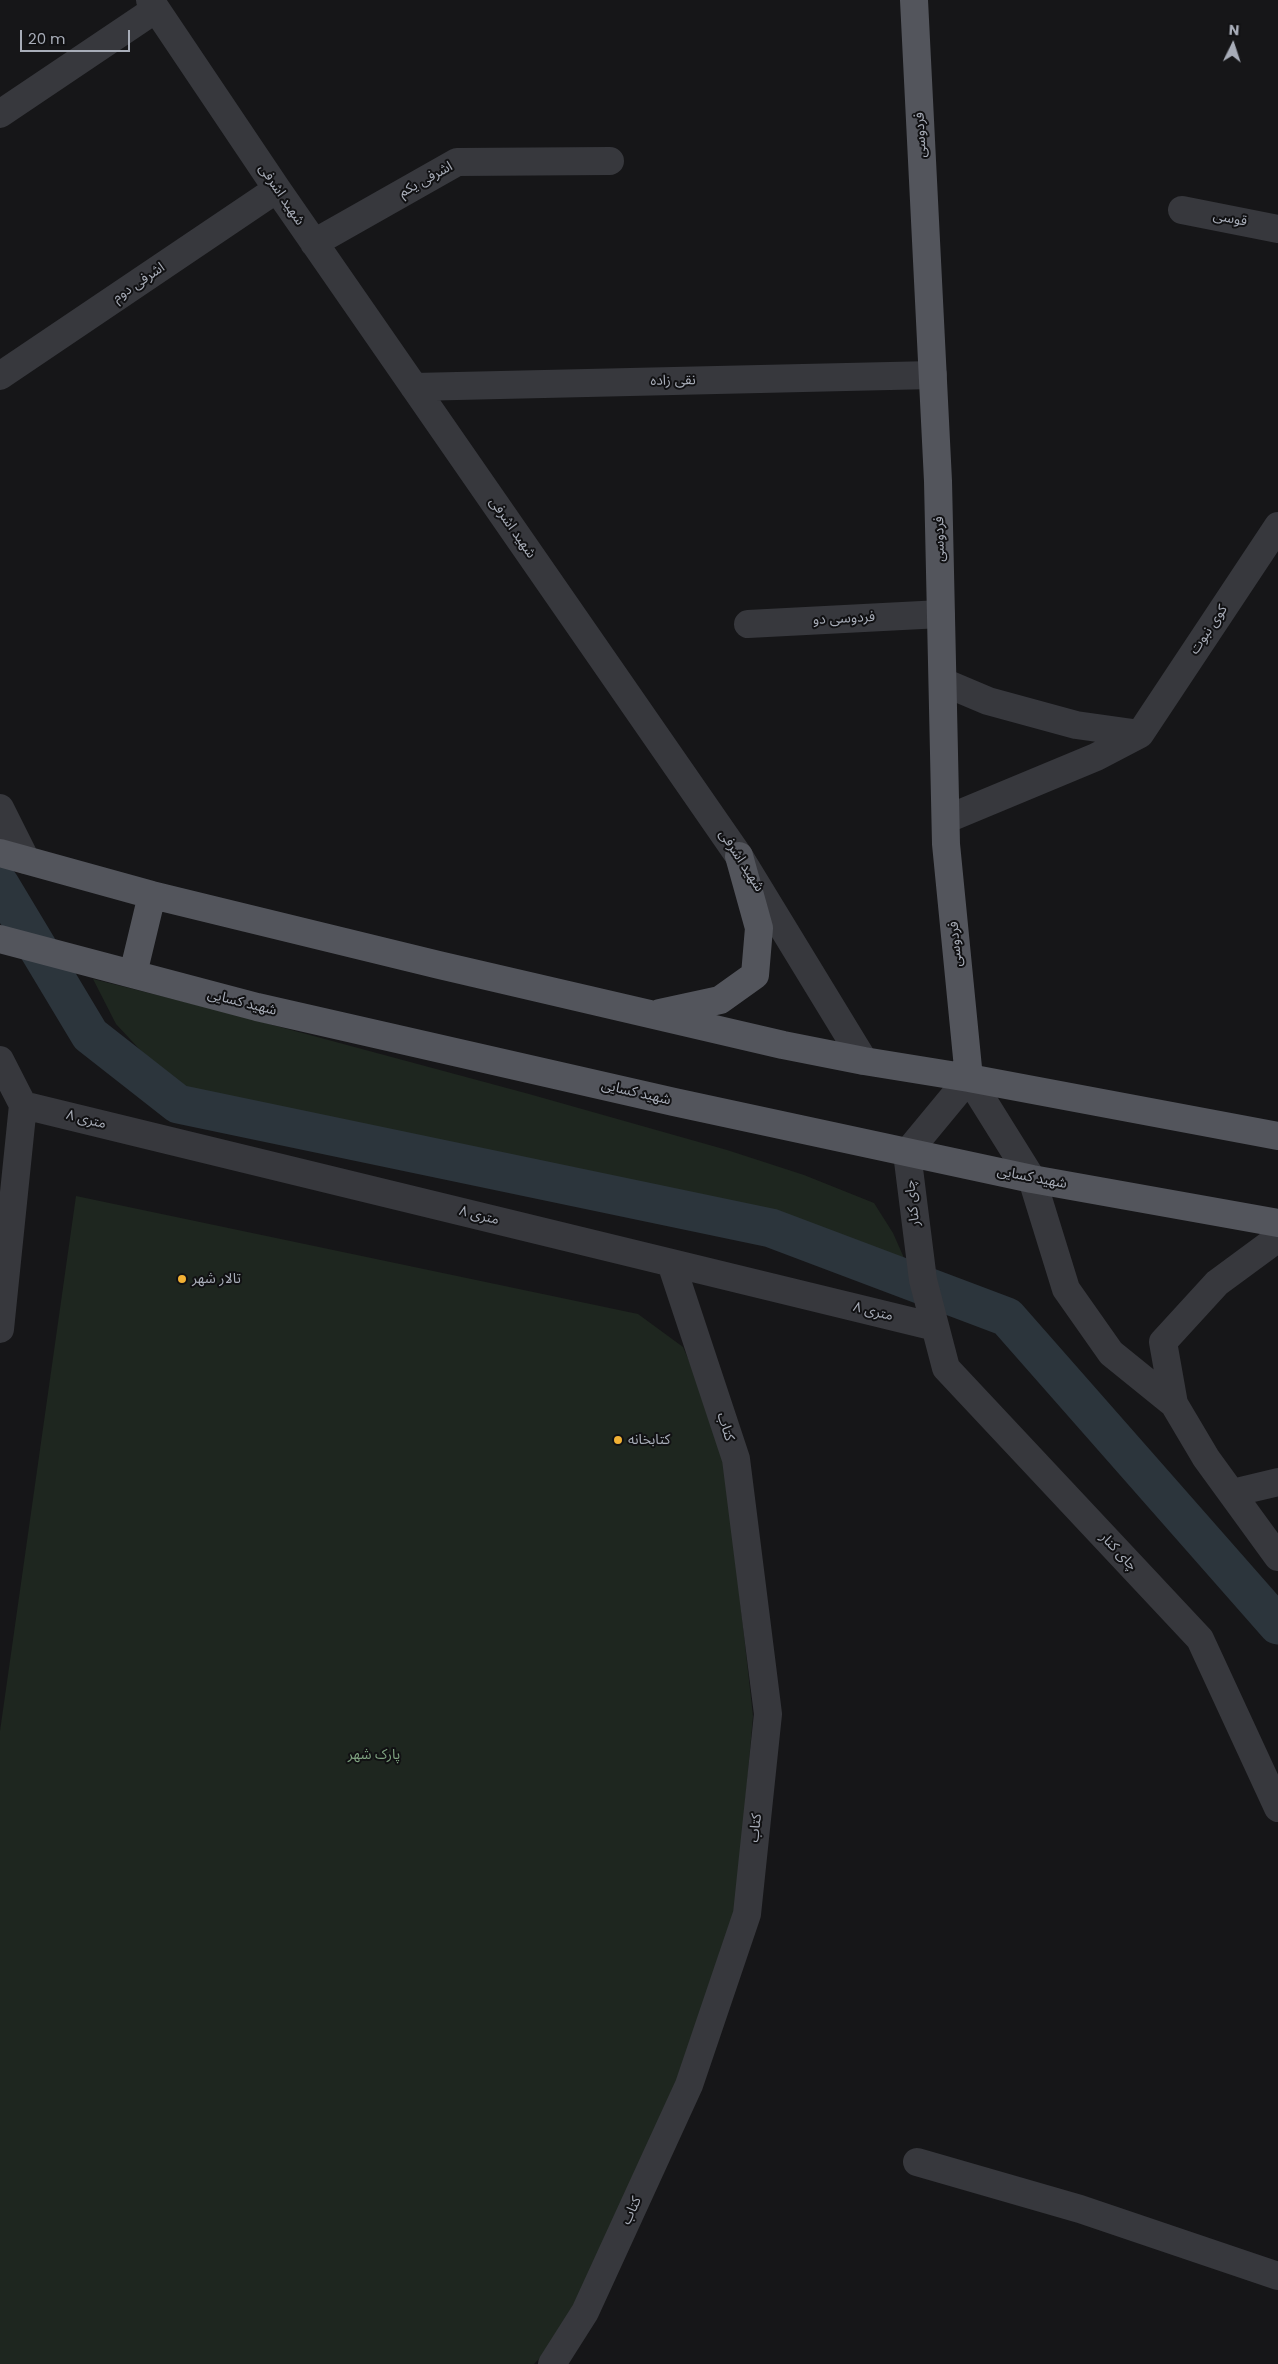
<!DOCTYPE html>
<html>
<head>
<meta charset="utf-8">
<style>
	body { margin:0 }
	#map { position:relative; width:1278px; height:2364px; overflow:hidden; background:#161618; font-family:Poppins,sans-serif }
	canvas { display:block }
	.north { position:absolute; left:1208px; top:20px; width:50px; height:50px; -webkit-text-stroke:4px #111113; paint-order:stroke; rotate:4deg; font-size:14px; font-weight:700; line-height:20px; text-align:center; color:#a8adb8 }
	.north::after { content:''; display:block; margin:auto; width:18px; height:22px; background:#a8adb8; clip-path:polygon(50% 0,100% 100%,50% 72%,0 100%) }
	.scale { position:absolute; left:20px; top:30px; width:110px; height:22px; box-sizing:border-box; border:2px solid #a8adb8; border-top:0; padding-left:6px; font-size:15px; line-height:18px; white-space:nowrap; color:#a8adb8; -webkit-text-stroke:4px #111113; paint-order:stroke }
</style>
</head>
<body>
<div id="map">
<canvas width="1278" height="2364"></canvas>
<div class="north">N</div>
<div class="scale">20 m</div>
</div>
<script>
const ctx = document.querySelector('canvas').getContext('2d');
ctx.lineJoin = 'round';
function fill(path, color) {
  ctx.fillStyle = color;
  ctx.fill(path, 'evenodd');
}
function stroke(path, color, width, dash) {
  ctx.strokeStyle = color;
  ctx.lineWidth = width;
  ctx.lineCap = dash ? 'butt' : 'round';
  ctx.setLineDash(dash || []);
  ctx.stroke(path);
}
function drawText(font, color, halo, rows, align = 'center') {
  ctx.font = font + ' Poppins,"Noto Sans Arabic",sans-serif';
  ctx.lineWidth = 4;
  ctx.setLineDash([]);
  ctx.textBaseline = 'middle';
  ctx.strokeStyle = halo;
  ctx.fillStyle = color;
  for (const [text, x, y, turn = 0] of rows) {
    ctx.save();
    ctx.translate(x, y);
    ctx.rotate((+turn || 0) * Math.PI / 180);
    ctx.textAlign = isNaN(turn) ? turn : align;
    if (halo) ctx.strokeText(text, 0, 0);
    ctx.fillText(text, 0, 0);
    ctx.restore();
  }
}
fill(new Path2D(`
	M93 979 217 1010 529 1094 727 1150 804 1175 874 1203 893 1233 908 1267 794 1218 476 1155 194 1091 158 1069 116 1024Z
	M76 1196 638 1314 683 1347 722 1437 753 1716 735 1920 689 2085 585 2312 534 2364H0V1731Z`), '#1e261f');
stroke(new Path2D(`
	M0 885 90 1035 178 1104 771 1228 1007 1317 1278 1625`), '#2c353c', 39);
stroke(new Path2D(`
	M150 0 277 189 739 856 864 1061
	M0 114 156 9
	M1182 210 1278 229
	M314 243 457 162 610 161
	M0 376 277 189
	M414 387 933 375
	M748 624 941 614
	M943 682 988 701 1076 725 1140 734
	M0 808 26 860
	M947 819 1096 757 1140 734 1278 526
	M0 1060 23 1105 0 1329
	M23 1105 935 1327
	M1174 1404 1163 1342 1217 1283 1278 1238
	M1232 1493 1278 1482
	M1278 1557 1206 1458 1174 1404 1111 1353 1066 1289 1032 1179 969 1078 907 1153 923 1280 946 1368 1200 1639 1278 1808
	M917 2162 1080 2209 1278 2276
	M552 2364 585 2312 689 2085 747 1914 768 1714 736 1459 671 1263`), '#37383d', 28);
stroke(new Path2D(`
	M914 0 938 481 946 844 969 1078
	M0 853 152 895 439 965 783 1045 864 1061 969 1078 1278 1136
	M0 939 257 1007 674 1102 1032 1179 1278 1223
	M133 974 152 895
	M660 1013 720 1000 755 975 759 928 739 856`), '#53555c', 28);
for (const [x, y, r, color] of [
	[182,1279,5,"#f2b134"],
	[618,1440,5,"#f2b134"]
]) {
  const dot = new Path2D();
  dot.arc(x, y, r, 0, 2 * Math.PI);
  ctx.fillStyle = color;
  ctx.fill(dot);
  stroke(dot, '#111113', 2);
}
drawText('14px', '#a8adb8', '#111113', [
	["فردوسی",921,135,-93],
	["اشرفی یکم",426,180,-29],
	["شهید اشرفی",281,195,56],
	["قوسی",1230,219,11],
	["اشرفی دوم",139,283,-34],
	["نقی زاده",673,381,-1],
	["شهید اشرفی",512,528,55],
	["فردوسی",940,539,-91],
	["فردوسی دو",844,619,-3],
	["کوی نبوت",1209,630,-56],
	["شهید اشرفی",741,861,57],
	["فردوسی",956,944,-95],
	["شهید کسایی",242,1003,14],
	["شهید کسایی",636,1093,13],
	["۸ متری",86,1120,14],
	["شهید کسایی",1032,1178,11],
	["چای کنار",913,1203,-97],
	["۸ متری",479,1216,14],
	["۸ متری",873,1312,14],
	["کتاب",725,1427,72],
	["چای کنار",1118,1552,47],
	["کتاب",756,1828,-84],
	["کتاب",632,2211,-65]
]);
drawText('14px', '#a8adb8', '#111113', [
	["تالار شهر",192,1279],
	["کتابخانه",628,1440]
], 'left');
drawText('14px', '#7fa381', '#111113', [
	["پارک شهر",374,1755]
]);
</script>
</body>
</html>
